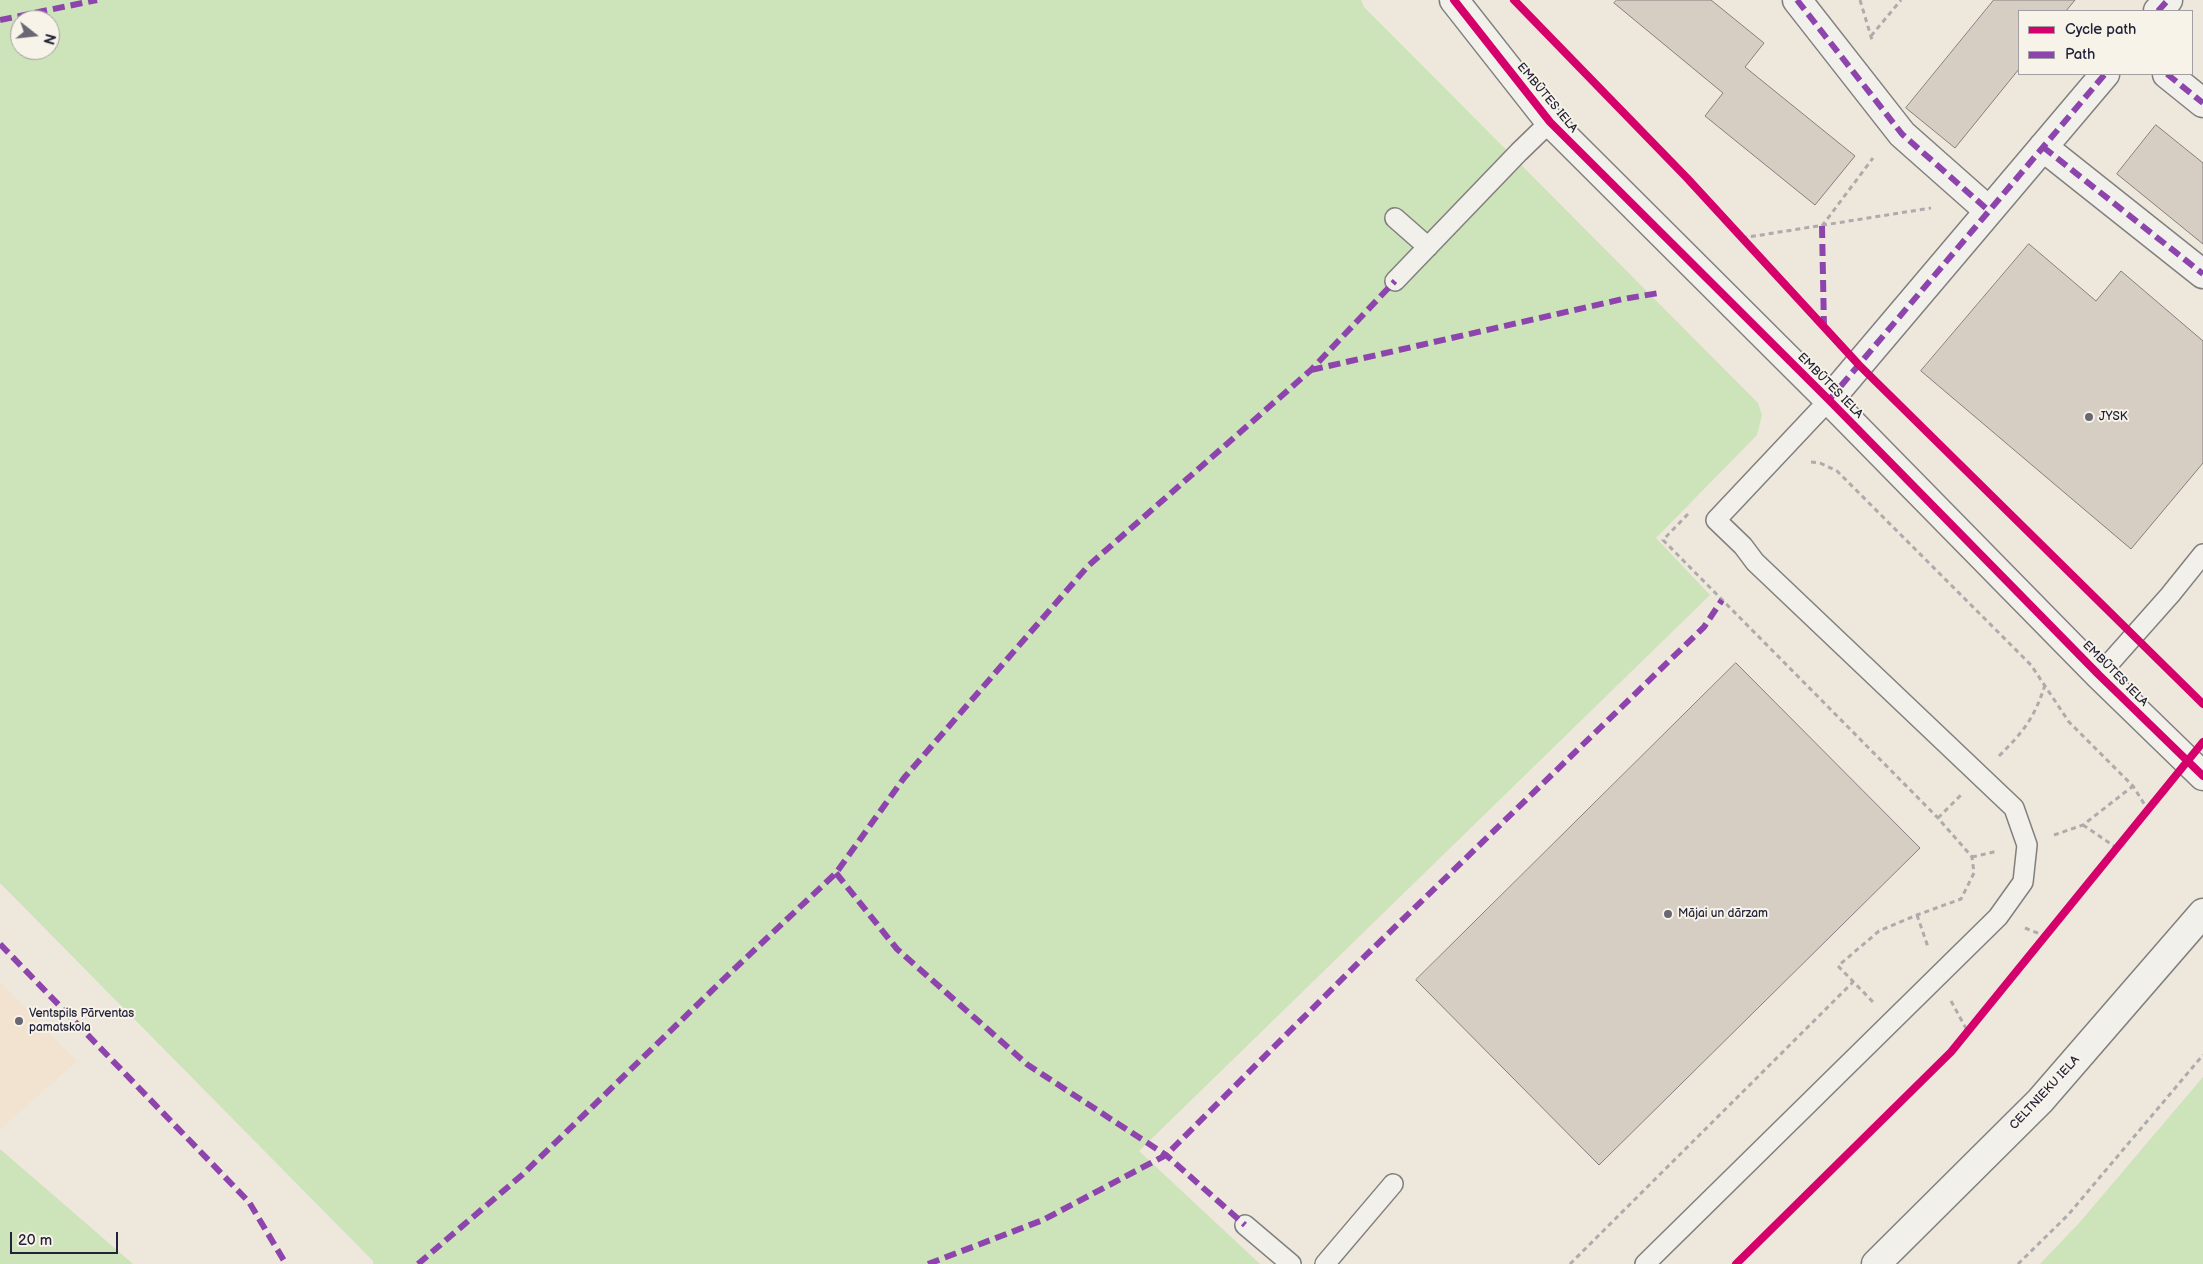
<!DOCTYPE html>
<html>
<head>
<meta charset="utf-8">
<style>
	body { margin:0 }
	#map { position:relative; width:2203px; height:1264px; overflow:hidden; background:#eee7dc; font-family:"Balsamiq Sans",sans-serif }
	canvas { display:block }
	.legend { position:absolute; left:2018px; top:10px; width:175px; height:65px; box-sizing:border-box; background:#f7f3e8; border:1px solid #a29fa3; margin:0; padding:6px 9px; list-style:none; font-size:15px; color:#22223b }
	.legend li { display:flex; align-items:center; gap:10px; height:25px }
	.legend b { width:25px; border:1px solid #a29fa3 }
	.north { position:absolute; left:10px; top:10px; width:50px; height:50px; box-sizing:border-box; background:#f7f3e8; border:1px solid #a29fa3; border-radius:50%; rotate:106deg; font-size:14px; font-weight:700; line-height:20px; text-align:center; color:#22223b }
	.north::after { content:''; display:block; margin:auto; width:18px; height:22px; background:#696773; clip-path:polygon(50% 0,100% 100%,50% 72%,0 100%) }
	.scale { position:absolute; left:10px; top:1232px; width:108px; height:22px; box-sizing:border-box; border:2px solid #22223b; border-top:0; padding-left:6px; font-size:15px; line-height:18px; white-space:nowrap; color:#22223b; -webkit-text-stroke:4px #f7f3e8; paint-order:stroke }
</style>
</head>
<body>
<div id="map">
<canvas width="2203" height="1264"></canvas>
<ul class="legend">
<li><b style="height:6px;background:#d6006c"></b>Cycle path</li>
<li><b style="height:6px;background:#8e44ad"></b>Path</li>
</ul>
<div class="north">N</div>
<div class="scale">20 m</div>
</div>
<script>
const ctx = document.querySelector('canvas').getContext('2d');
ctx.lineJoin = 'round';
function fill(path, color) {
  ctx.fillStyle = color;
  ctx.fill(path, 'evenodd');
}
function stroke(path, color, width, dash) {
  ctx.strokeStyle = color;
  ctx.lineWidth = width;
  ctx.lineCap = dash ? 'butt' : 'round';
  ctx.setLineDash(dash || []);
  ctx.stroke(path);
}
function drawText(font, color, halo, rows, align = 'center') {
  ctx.font = font + ' "Balsamiq Sans",sans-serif';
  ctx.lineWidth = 4;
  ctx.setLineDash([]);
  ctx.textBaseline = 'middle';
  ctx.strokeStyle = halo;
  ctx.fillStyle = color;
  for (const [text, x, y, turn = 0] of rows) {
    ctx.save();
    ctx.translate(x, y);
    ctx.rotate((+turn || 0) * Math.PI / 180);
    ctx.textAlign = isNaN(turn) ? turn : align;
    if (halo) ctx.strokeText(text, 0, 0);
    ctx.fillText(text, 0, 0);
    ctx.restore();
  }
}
fill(new Path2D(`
	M0 982 77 1061 0 1129Z`), '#f2e3d0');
fill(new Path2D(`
	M0 0H1361L1364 7 1758 403 1762 415 1757 435 1656 538 1710 595 1139 1151 1260 1264H373V1261L0 883ZM20 20H50V50H20Z
	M2203 1077V1264H2040L2080 1222Z
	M0 1149 133 1264H0Z`), '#cde3b9');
const building = new Path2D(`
	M1617 0H1711L1764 43 1745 67 1855 156 1815 205 1705 116 1723 93 1614 3Z
	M1994 0H2075L2066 11H2019V69L1955 148 1906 108Z
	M2156 125 2203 163V244L2117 174Z
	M2029 244 2096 301 2121 271 2203 341V463L2131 549 1921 371Z
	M1736 663 1920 848 1599 1165 1416 980Z`);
fill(building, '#d7cec3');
stroke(building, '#827f7f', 1);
const lane = new Path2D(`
	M1395 218 1428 247
	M1395 281 1519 152 1550 122
	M2099 675 2170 595 2203 554
	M1245 1225 1291 1264
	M1325 1264 1393 1184
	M1645 1264 1998 917 2023 882 2027 845 2014 808 1755 562 1743 546 1716 520 1829 400`);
const street = new Path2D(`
	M1797 0 1902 134 1989 211
	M2158 11 2168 0
	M2167 74 2203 103
	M2043 147 2203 274
	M1829 400 2105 74`);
const secondary = new Path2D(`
	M1454 0 1550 122 1829 400 2099 675 2203 776
	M1876 1264 2040 1101 2203 913`);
stroke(lane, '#827f7f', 22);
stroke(street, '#827f7f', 31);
stroke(secondary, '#827f7f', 31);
stroke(new Path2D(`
	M1860 0 1872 40
	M1871 36 1901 0
	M1822 226 1873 158
	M1742 238 1931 208
	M1811 462 1820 463 1837 471 2031 665 2069 722 2133 786 2148 810
	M1688 514 1663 540 1938 818 1972 857 1974 873 1961 899 1917 915 1879 931 1838 966 1873 1002
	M1999 756C2023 732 2034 719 2045 685
	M1938 818 1961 795
	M2083 825 2117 848
	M2054 835 2083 825 2133 786
	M1972 857 1998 851
	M1917 915 1928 947
	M2025 928 2045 936
	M1951 1001 1968 1032
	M1570 1264 1853 982
	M2018 1264 2068 1215 2203 1055`), '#adabab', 3, [5, 4]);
stroke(lane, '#f1f0ea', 19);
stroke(street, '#f1f0ea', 28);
stroke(secondary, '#f1f0ea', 28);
stroke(new Path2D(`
	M1797 0 1902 134 1989 211
	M2158 11 2168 0
	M0 20 97 0
	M2167 74 2203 103
	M2043 147 2203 274
	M1822 226 1824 328
	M1311 370 1623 299 1659 293
	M1829 400 2105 74
	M836 873 897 949 1028 1065 1166 1155 1245 1225
	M0 944 249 1202 286 1264
	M418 1264 522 1175 730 973 836 873 904 778 1088 566 1311 370 1395 281
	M928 1264 1043 1220 1166 1155 1361 960 1704 627 1722 600`), '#8e44ad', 6, [12, 6]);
stroke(new Path2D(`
	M1454 0 1550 122 1829 400 2099 675 2203 776
	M1514 0 1687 178 1859 365 2203 704
	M1736 1264 1951 1052 2203 742`), '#d6006c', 8);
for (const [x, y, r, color] of [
	[2089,417,5,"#696773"],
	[1668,914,5,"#696773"],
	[19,1021,5,"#696773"]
]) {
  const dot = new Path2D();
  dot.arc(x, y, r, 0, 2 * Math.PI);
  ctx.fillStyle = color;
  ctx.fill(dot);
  stroke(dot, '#f7f3e8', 2);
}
drawText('12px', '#22223b', '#f7f3e8', [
	["EMBŪTES IELA",1547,98,50],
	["EMBŪTES IELA",1830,386,45],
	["EMBŪTES IELA",2115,674,45],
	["CELTNIEKU IELA",2045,1093,-47]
]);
drawText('12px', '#22223b', '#f7f3e8', [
	["JYSK",2099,417],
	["Mājai un dārzam",1678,914],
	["Ventspils Pārventas",29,1014],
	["pamatskola",29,1028]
], 'left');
</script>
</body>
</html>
